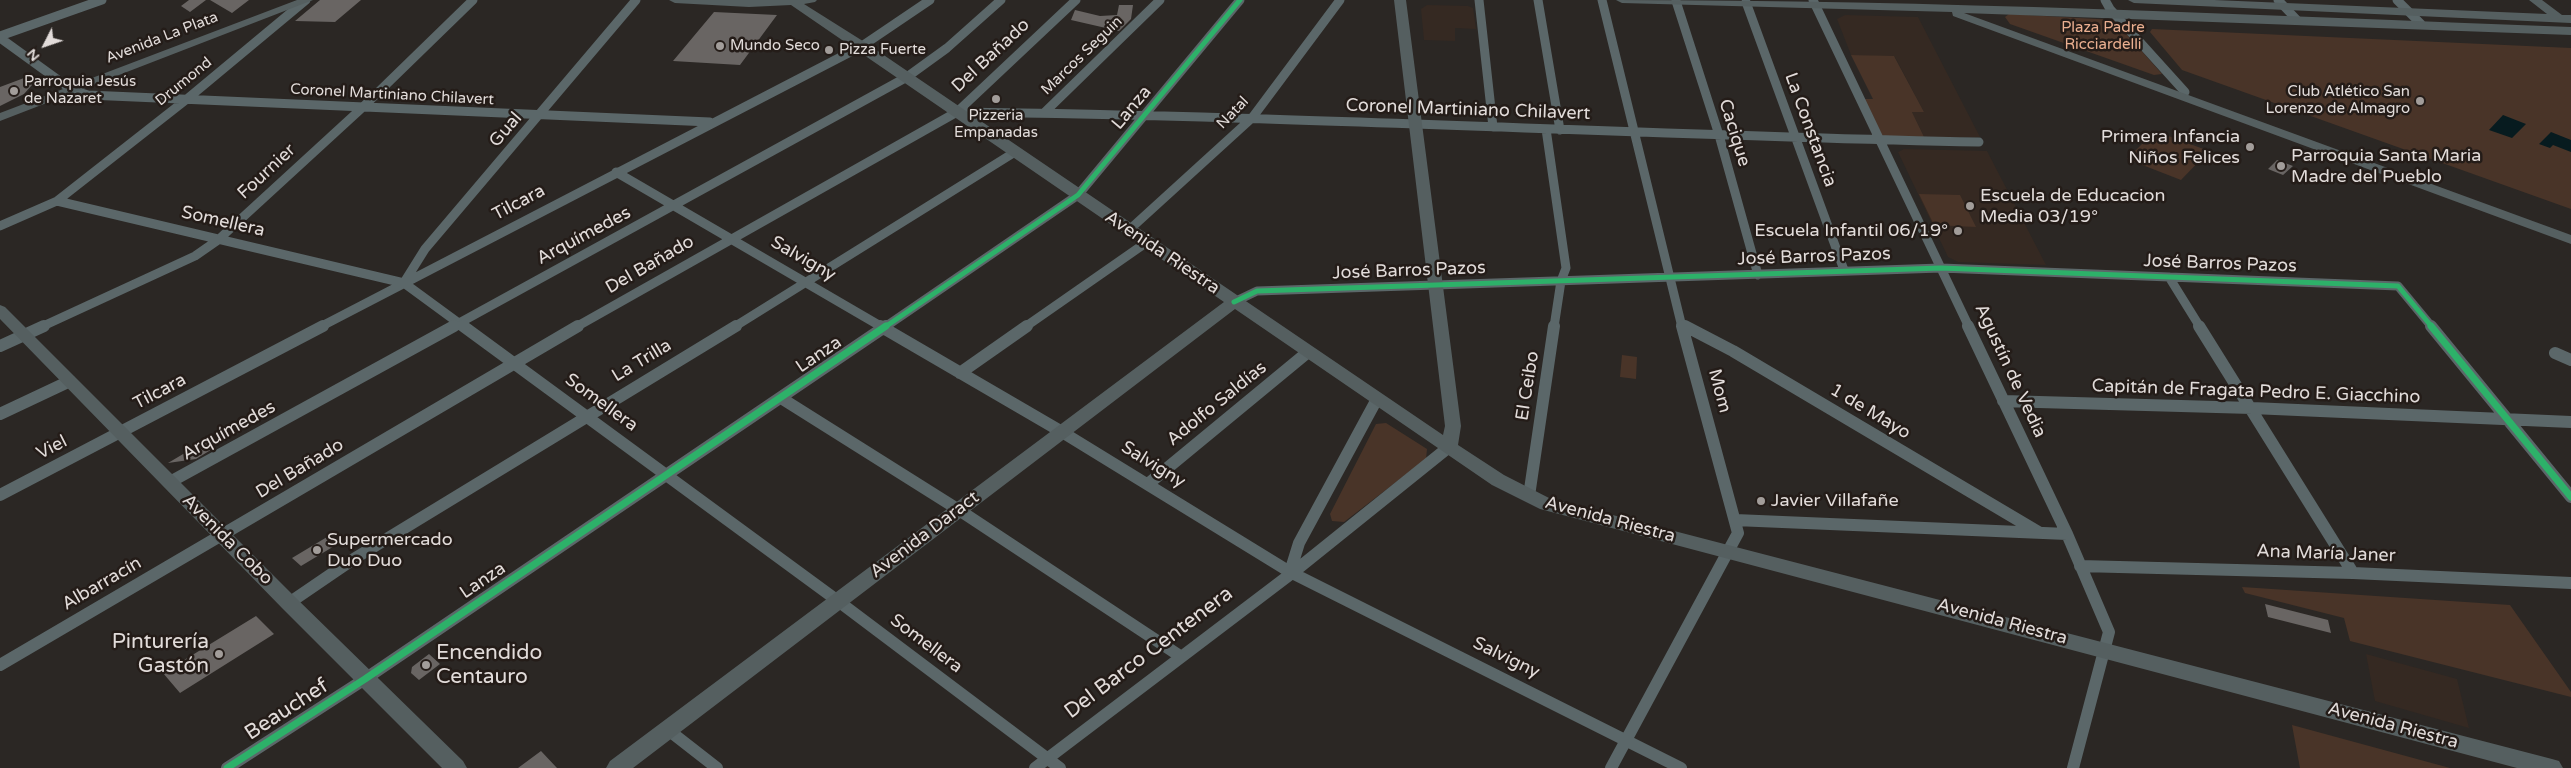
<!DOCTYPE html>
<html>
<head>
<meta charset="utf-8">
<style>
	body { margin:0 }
	#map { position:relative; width:2571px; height:768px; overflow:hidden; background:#2b2724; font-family:"Varela Round",sans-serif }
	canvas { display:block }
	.north { position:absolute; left:20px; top:20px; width:50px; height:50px; -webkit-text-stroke:4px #241c18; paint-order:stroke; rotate:229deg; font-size:14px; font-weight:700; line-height:20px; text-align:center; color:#e2dcda }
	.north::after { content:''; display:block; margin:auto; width:18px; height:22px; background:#e2dcda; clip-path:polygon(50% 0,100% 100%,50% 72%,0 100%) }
</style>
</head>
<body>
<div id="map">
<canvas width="2571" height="768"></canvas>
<div class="north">N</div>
</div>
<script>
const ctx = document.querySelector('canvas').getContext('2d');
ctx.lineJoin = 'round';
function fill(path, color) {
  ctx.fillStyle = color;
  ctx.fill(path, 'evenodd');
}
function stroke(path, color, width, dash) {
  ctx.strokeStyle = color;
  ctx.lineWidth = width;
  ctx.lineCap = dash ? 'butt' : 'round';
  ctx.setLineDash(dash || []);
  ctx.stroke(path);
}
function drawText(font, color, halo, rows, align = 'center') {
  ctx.font = font + ' "Varela Round",sans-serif';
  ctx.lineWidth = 5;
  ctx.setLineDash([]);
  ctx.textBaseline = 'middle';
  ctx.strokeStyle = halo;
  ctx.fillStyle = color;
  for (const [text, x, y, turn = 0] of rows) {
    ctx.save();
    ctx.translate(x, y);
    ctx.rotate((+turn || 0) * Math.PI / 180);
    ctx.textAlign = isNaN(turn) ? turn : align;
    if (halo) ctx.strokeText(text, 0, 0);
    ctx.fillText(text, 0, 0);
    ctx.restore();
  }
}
fill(new Path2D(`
	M1427 5 1468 6 1473 8 1476 29 1455 28V41L1424 40 1421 9Z
	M1845 15 1918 17 1980 137 1925 139 1912 112H1924L1895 57 1851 55 1837 19Z
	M1904 149 1987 151 2046 265 1958 262 1948 257 1898 152Z
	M2366 654 2457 679 2469 728 2375 701Z`), '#352922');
fill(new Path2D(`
	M2009 14 2114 20 2162 74 2154 75 2010 24 2005 17Z
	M2152 29 2571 48V209L2182 70 2150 32Z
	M1851 55 1894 56 1924 112H1912L1925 139 1881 137 1864 99H1873Z
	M2155 131 2209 151 2181 180 2127 159Z
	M1919 194 1960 195 1976 227 1934 225Z
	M1622 355 1637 357 1636 379 1620 377Z
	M1386 423 1427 449 1426 459 1344 522 1332 521 1330 514 1376 424Z
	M2242 587 2510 605 2571 692V697L2350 641 2344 618 2245 593Z
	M2292 725 2450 768H2300Z`), '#493428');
fill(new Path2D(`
	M2503 115 2526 124 2512 138 2489 130Z
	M2551 132 2571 140V152L2553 145 2550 148 2539 144Z`), '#071b1f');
fill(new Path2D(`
	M189 0H206L190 12 181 6Z
	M210 0H249L232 13Z
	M320 0H361L335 22 295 21Z
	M1119 5H1133L1131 19 1119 31 1071 20 1075 10 1100 16 1117 15Z
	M714 12 777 15 740 65 673 61Z
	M32 75V85L24 94 0 106V87Z
	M2277 160 2293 166 2283 175 2268 169Z
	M205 441 214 448 196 459 168 463Z
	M332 534 341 542 301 566 292 558Z
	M2265 604 2328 620 2331 633 2268 617Z
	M256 616 274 634 180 693 163 673Z
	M429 654 440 664 419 680 411 673 412 667Z
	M541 751 557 768H518Z`), '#696563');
stroke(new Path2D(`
	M1479 0 1493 127
	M1538 0 1560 130
	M1602 0 1682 327
	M1813 0 1969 327
	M2105 0 2110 9 2185 92
	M2278 0 2297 20
	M2397 0 2421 24
	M1676 1 1719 135 1758 275
	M1746 2 1844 270
	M0 36 102 0
	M0 38 72 90 88 95 710 122
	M1046 111 1160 0
	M957 112C1298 116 1638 135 1979 142
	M1546 129 1566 268 1561 281 1554 327
	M616 172 882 327
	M57 201 404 283 464 327
	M0 226 57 201 187 99 306 0
	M1129 230 1252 118 1340 0
	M2169 277 2200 327
	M405 281 425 249 636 0
	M1234 302 1257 291 1941 268 2398 286 2432 327
	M1681 324 1687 327
	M41 327 195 256 218 240 363 107 473 0
	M320 327 862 46 930 0
	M452 327 907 77 947 48 1001 0
	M576 327 957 112 1076 0
	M734 327 1015 152
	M885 327 1078 195 1240 0
	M1025 327 1147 242`), '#5b6769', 9);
stroke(new Path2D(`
	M463 326 838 601 1060 768
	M880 326 1062 432 1290 572 1681 768
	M1685 326 1733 351 2040 533
	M1968 326 2067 534 2109 632 2073 768
	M2199 326 2353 573
	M2431 326 2571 497
	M0 346 44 326
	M2555 353 2571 360
	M960 373 1027 326
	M781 398 959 510 1180 656
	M2003 401 2252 408 2571 422
	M0 414 70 381
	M170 482 454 326
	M1148 484 1308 352
	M0 495 323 326
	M1529 496 1554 326
	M1735 520 2067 534
	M2080 566 2353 573 2571 583
	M1290 572 1299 543 1377 399
	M289 603 352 560 736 326
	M0 665 578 326
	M667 729 717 768
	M227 768 365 679 886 326
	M1035 768 1296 570 1449 447
	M1611 768 1738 533 1682 326`), '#5b6769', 12);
fill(new Path2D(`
	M297 0H313L0 121V113Z
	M669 0H817L815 2 804 4 866 43 1443 435 1445 426 1394 0H1406L1461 426 1458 445 1504 475 1551 499 2552 759 2559 761 2563 768H2517L1540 509 1492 485 1235 309 633 768H606L610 761 1224 302 791 5 749 7 675 3Z
	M1616 0C1935 0 2253 15 2571 27V35L1964 13 2571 235V244L1953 16 1952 12 1622 3Z
	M2128 0H2214L2547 14 2529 0H2542L2562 15H2571V23L2134 3Z
	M0 305 5 307 296 598 463 761 467 768H442L282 608 0 319Z`), '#555f60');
stroke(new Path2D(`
	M1234 302 1257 291 1941 268 2398 286 2432 327
	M885 327 1078 195 1240 0`), '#2db169', 5);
stroke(new Path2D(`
	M2431 326 2571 497
	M227 768 365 679 886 326`), '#2db169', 7);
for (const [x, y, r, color] of [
	[720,46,5,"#a29d9a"],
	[829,50,5,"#a29d9a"],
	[14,91,5,"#a29d9a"],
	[996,99,5,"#a29d9a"],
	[2420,101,5,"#a29d9a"],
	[2250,147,5,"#a29d9a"],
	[2281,166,5,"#a29d9a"],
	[1970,206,5,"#a29d9a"],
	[1958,231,5,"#a29d9a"],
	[1761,501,5,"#a29d9a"],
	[317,550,5,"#a29d9a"],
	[219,654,5,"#a29d9a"],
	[426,665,5,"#a29d9a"]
]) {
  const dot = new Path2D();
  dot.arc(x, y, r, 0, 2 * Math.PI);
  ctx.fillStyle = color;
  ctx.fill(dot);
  stroke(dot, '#241c18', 2);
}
drawText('15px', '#eaaf90', '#241c18', [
	["Plaza Padre",2103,28],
	["Ricciardelli",2103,45]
]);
drawText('15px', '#e2dcda', '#241c18', [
	["Avenida La Plata",162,38,-21],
	["Marcos Seguin",1082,56,-44],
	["Drumond",184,82,-39],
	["Coronel Martiniano Chilavert",392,95,3],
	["Natal",1233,113,-46]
]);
drawText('15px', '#e2dcda', '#241c18', [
	["Mundo Seco",730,46],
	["Pizza Fuerte",839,50],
	["Parroquia Jesús",24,82],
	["de Nazaret",24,99],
	["Club Atlético San",2410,92,"right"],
	["Lorenzo de Almagro",2410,109,"right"],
	["Pizzeria",996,116,"center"],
	["Empanadas",996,133,"center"]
], 'left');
drawText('18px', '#e2dcda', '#241c18', [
	["Del Bañado",991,56,-43],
	["Lanza",1132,108,-50],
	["Coronel Martiniano Chilavert",1468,110,2],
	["Gual",506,130,-49],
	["La Constancia",1810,130,70],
	["Cacique",1734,133,73],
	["Fournier",267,172,-43],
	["Tilcara",519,203,-28],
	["Somellera",223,222,13],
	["Arquímedes",584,236,-28],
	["Avenida Riestra",1162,253,34],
	["José Barros Pazos",1814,257,-2],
	["Salvigny",803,259,30],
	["José Barros Pazos",2220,264,2],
	["Del Bañado",650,265,-30],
	["José Barros Pazos",1409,271,-2],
	["Lanza",819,355,-34],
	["La Trilla",642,361,-31],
	["Agustín de Vedia",2010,371,65],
	["El Ceibo",1528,386,-81],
	["Mom",1719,391,75],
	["Tilcara",160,392,-28],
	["Capitán de Fragata Pedro E. Giacchino",2256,392,2],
	["Somellera",601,403,36],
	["Adolfo Saldías",1217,404,-39],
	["1 de Mayo",1870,412,31],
	["Arquímedes",229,431,-29],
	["Viel",52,448,-27],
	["Salvigny",1153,465,32],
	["Del Bañado",300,469,-31],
	["Avenida Riestra",1610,520,15],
	["Avenida Daract",925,535,-37],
	["Avenida Cobo",227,540,45],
	["Ana María Janer",2326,554,2],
	["Lanza",483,581,-34],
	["Albarracín",102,584,-30],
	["Avenida Riestra",2002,622,15],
	["Somellera",926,644,37],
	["Salvigny",1506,658,26],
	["Avenida Riestra",2393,726,15]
]);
drawText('18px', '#e2dcda', '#241c18', [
	["Primera Infancia",2240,137,"right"],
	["Niños Felices",2240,158,"right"],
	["Parroquia Santa Maria",2291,156],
	["Madre del Pueblo",2291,177],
	["Escuela de Educacion",1980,196],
	["Media 03/19°",1980,217],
	["Escuela Infantil 06/19°",1948,231,"right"],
	["Javier Villafañe",1771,501],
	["Supermercado",327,540],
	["Duo Duo",327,561]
], 'left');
drawText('21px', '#e2dcda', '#241c18', [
	["Pinturería",209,642],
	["Gastón",209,666],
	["Encendido",436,653,"left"],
	["Centauro",436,677,"left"]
], 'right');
drawText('21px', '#e2dcda', '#241c18', [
	["Del Barco Centenera",1149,653,-37],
	["Beauchef",287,710,-33]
]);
</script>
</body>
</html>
